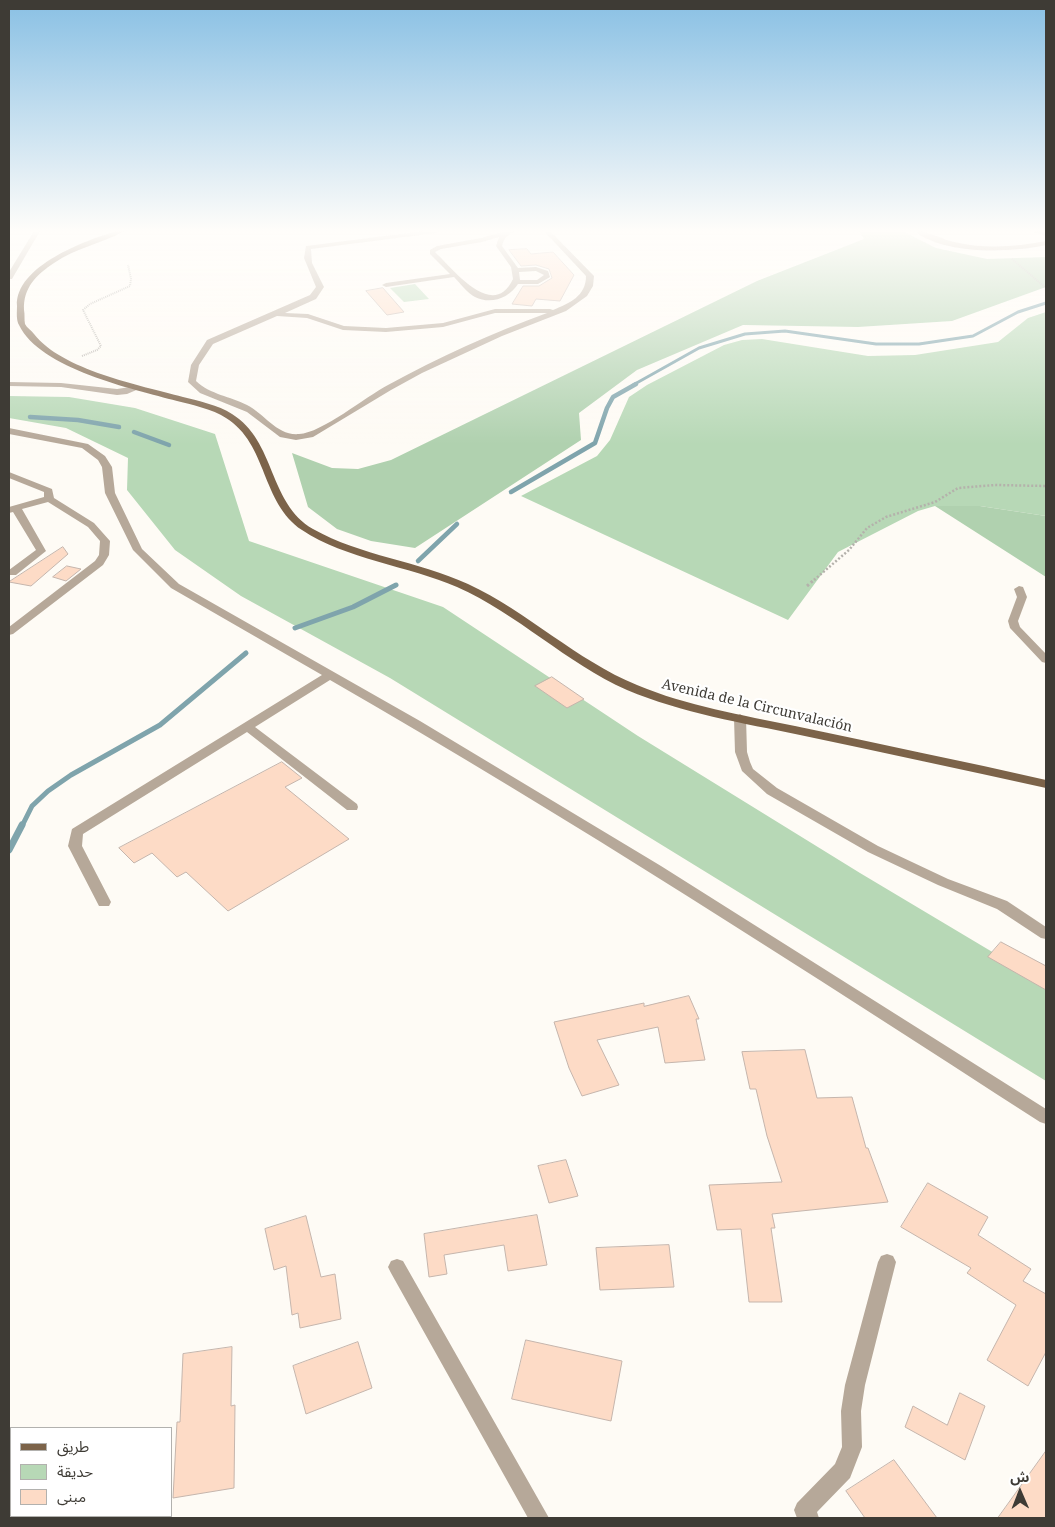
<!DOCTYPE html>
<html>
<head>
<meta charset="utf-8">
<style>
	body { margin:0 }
	#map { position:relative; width:1055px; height:1527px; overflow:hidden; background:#fefbf5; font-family:"Noto Serif","Noto Sans Arabic",serif }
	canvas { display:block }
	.frame { position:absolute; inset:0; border:10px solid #3e3b35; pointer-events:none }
	.legend { position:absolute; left:10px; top:1427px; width:162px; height:90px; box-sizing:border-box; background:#fff; border:1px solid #b2b1ae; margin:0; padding:6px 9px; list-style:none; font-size:15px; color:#3e3b35 }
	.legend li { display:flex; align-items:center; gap:10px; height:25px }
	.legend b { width:25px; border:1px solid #b2b1ae }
	.north { position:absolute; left:995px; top:1467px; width:50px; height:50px; -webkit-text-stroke:4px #fff; paint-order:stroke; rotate:359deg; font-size:14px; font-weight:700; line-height:20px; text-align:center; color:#3e3b35 }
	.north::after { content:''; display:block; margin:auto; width:18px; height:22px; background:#3e3b35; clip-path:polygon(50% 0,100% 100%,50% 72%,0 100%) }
</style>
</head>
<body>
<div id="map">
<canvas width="1055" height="1527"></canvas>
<div class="frame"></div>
<ul class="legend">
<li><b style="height:6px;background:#7c6349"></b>طريق</li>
<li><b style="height:14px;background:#b7d8b6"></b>حديقة</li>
<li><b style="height:14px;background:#fddbc6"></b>مبنى</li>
</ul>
<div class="north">ش</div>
</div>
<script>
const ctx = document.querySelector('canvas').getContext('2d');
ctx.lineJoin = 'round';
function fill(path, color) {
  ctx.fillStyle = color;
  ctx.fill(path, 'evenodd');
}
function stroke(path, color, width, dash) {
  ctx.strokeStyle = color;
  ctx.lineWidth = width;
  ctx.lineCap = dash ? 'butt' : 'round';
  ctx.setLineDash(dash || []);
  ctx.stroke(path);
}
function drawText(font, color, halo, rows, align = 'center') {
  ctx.font = font + ' "Noto Serif",serif';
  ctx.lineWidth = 4.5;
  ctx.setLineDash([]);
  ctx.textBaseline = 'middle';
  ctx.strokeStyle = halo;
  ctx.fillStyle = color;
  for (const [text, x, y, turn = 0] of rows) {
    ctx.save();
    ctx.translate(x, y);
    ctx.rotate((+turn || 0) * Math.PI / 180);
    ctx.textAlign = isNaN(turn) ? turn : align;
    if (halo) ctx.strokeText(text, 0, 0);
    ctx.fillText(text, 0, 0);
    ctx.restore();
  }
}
fill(new Path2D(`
	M415 284 429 299 404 302 390 288Z
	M1046 312V516L980 506H935L918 511 838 552 788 620 521 496 597 456 610 440 629 397 647 385 724 345 742 340 762 339 868 356 915 355 998 342 1028 318Z
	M9 396 69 397 135 408 215 434 249 541 443 607 638 736 860 873 1046 984V1081L390 678 241 596 175 550 127 490 128 458 66 428 9 418Z`), '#b7d8b6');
fill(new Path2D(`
	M859 231H902L936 248 987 259 1046 257V287L952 321 858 327 743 325 637 370 579 413 581 440 415 548 371 541 337 529 308 507 292 453 332 468 358 469 391 460 757 281 864 239Z
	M935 506H980L1046 516V577Z`), '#b0d1af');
stroke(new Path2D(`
	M633 385 699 348 745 334 785 331 876 344H919L973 336 1018 312 1046 303`), '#7fa4ac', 3);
stroke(new Path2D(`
	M30 417 78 420 119 427
	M134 432 169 445
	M511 492 595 443 607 408 613 397 636 384
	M418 561 457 524`), '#7fa4ac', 4.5);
stroke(new Path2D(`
	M295 628 353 607 396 585
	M22 826 32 806 48 791 71 775 160 725 246 653`), '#7fa4ac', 5);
stroke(new Path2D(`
	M9 850 22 825`), '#7fa4ac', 7);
const building = new Path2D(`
	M527 249 531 254 553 252 574 275 560 301 536 299 532 306 512 304 523 286H539L552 278 549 269 536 265 521 266 509 250Z
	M383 288 404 312 387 315 366 291Z
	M63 547 68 554 31 586 9 582Z
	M67 566 81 569 66 581 53 577Z
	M552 677 584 699 567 708 535 686Z
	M282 762 302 778 285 787 349 839 228 911 186 872 177 877 152 853 134 863 119 848Z
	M1001 942 1046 966V990L988 957Z
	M689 996 699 1019H696L705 1060 665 1063 658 1027 597 1040 619 1085 582 1096 569 1068 554 1022 644 1003V1006Z
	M805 1050 817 1098 852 1097 866 1148H868L888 1202 772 1214 775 1228H771L782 1302H749L741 1229 717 1230 709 1185 782 1182 767 1136 756 1089H750L742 1052Z
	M566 1160 578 1196 549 1203 538 1166Z
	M928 1183 988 1217 978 1235 1031 1269 1023 1281 1046 1294V1352L1028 1386 987 1360 1016 1305 967 1273 971 1268 901 1227Z
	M537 1215 547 1265 508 1271 504 1245 444 1255 447 1274 429 1277 424 1234Z
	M306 1216 321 1277 335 1274 341 1319 300 1328 298 1313 292 1315 286 1266 274 1270 265 1229Z
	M669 1245 674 1287 600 1290 596 1248Z
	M526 1340 622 1361 611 1421 512 1399Z
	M358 1342 372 1388 306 1414 293 1366Z
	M232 1347 231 1406 235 1405 234 1488 173 1498 177 1422H180L183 1354Z
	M960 1393 985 1406 965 1460 905 1427 913 1406 947 1425Z
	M1046 1451V1518H998Z
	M894 1460 937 1518H865L846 1491Z`);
fill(building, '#fddbc6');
stroke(building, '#c5b5ac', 1);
stroke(new Path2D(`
	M1012 259 1046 288
	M82 356 97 350 101 346 83 310 90 304 130 286 131 279 128 265`), '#b4b1ab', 2, [1, 1]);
stroke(new Path2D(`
	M814 580 849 550 867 528 886 517 935 502 958 488 995 485 1046 486`), '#b4b1ab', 2.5, [2, 2]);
stroke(new Path2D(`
	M807 586 815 579`), '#b4b1ab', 3, [2.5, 2.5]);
fill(new Path2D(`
	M34 231H40L12 279H9V272Z
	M424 231H439L436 233 311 249 312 263 324 287 316 299 285 313 308 314 344 326 386 328 443 323 495 309H550L553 310C570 303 586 296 586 276L544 231H550L594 276 593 286 587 296 566 311 502 336 422 373 391 390 313 437 296 440 280 437 247 412 200 393 188 382 191 365 207 340 310 295 316 287 304 258 306 246ZM495 313H547C492 333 439 357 388 385 365 397 322 433 299 434 277 436 265 414 247 405 230 396 211 395 196 381L199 365 213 344 277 316 307 318 343 330 386 332 443 327Z
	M506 231H514C508 236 504 237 502 246L518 268 536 267 548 271 550 277 538 284H518C509 298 491 305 475 297 467 293 460 283 454 277L386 287 382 285 386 283 450 274 430 254V250L437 246 481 238ZM499 237 496 246 511 267 513 279C493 321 454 270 435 252L441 249 482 242ZM536 271 544 275 537 280H520L519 272Z
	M914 231C927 230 941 239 954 242 985 249 1015 247 1046 241V245C1009 253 945 255 914 231Z
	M1032 231 1046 232V236L1033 232Z
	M9 382 61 383 117 389 137 386 141 388 127 394 117 395 61 387 9 386Z
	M9 428 88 444 105 456 112 467 115 493 142 549 179 584 420 721 661 866 1046 1109V1124L1040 1122C806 971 572 819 330 680L255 727 357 804 358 807 357 810H347L247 732 83 834 82 846 111 902 109 906H99L68 846 72 829 322 675 171 588 133 550 105 493 102 467 98 460 82 448 9 434Z
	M9 472 52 489 54 498 94 523 110 541 109 555 103 565 13 634 9 635V627L95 561 99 555 100 541 88 527 48 502 22 509 46 551 16 575H9V570L36 550 13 512 9 513V507L44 497V492L9 478Z
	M1019 586 1023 587 1027 597 1018 621 1020 627 1046 654V663L1042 662 1010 628 1008 621 1017 597 1014 589Z
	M740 714 746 718 747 752 750 762 753 769 777 788 878 846 948 879 1007 901 1046 927V939L1041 938 997 909 938 885 868 852 767 794 742 771 735 752 734 718Z
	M887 1254 893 1256 896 1262 865 1385 861 1411 862 1447 850 1478 817 1512 819 1518H797L794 1510 797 1503 835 1464 842 1447 841 1411 845 1385 878 1262 881 1256Z
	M397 1259 403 1261 549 1518H528L391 1273 388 1267 391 1261Z`), '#b6a899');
fill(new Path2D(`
	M117 231H125C102 243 76 248 54 263 36 275 23 288 24 310 25 315 24 319 25 324 27 328 31 330 34 334 62 370 139 385 183 397 199 401 218 405 232 414 276 441 268 503 313 529 361 556 418 561 468 584 528 612 576 660 637 685 687 706 742 715 795 726 879 744 963 761 1046 780V788C964 770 882 752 800 735 743 723 682 713 627 690 566 663 518 614 457 587 409 566 345 559 302 530 261 503 268 444 226 418 212 409 193 405 177 401 133 389 40 369 19 325 16 320 17 312 17 306 15 266 86 240 117 231Z`), '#7c6349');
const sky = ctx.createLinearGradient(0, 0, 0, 444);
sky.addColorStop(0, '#89c0e4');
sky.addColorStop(0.52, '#fffdfa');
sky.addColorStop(1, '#fffdfa00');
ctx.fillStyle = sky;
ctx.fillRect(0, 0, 1055, 444);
drawText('14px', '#3e3b35', '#fff', [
	["Avenida de la Circunvalación",757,706,13]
]);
</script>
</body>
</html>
